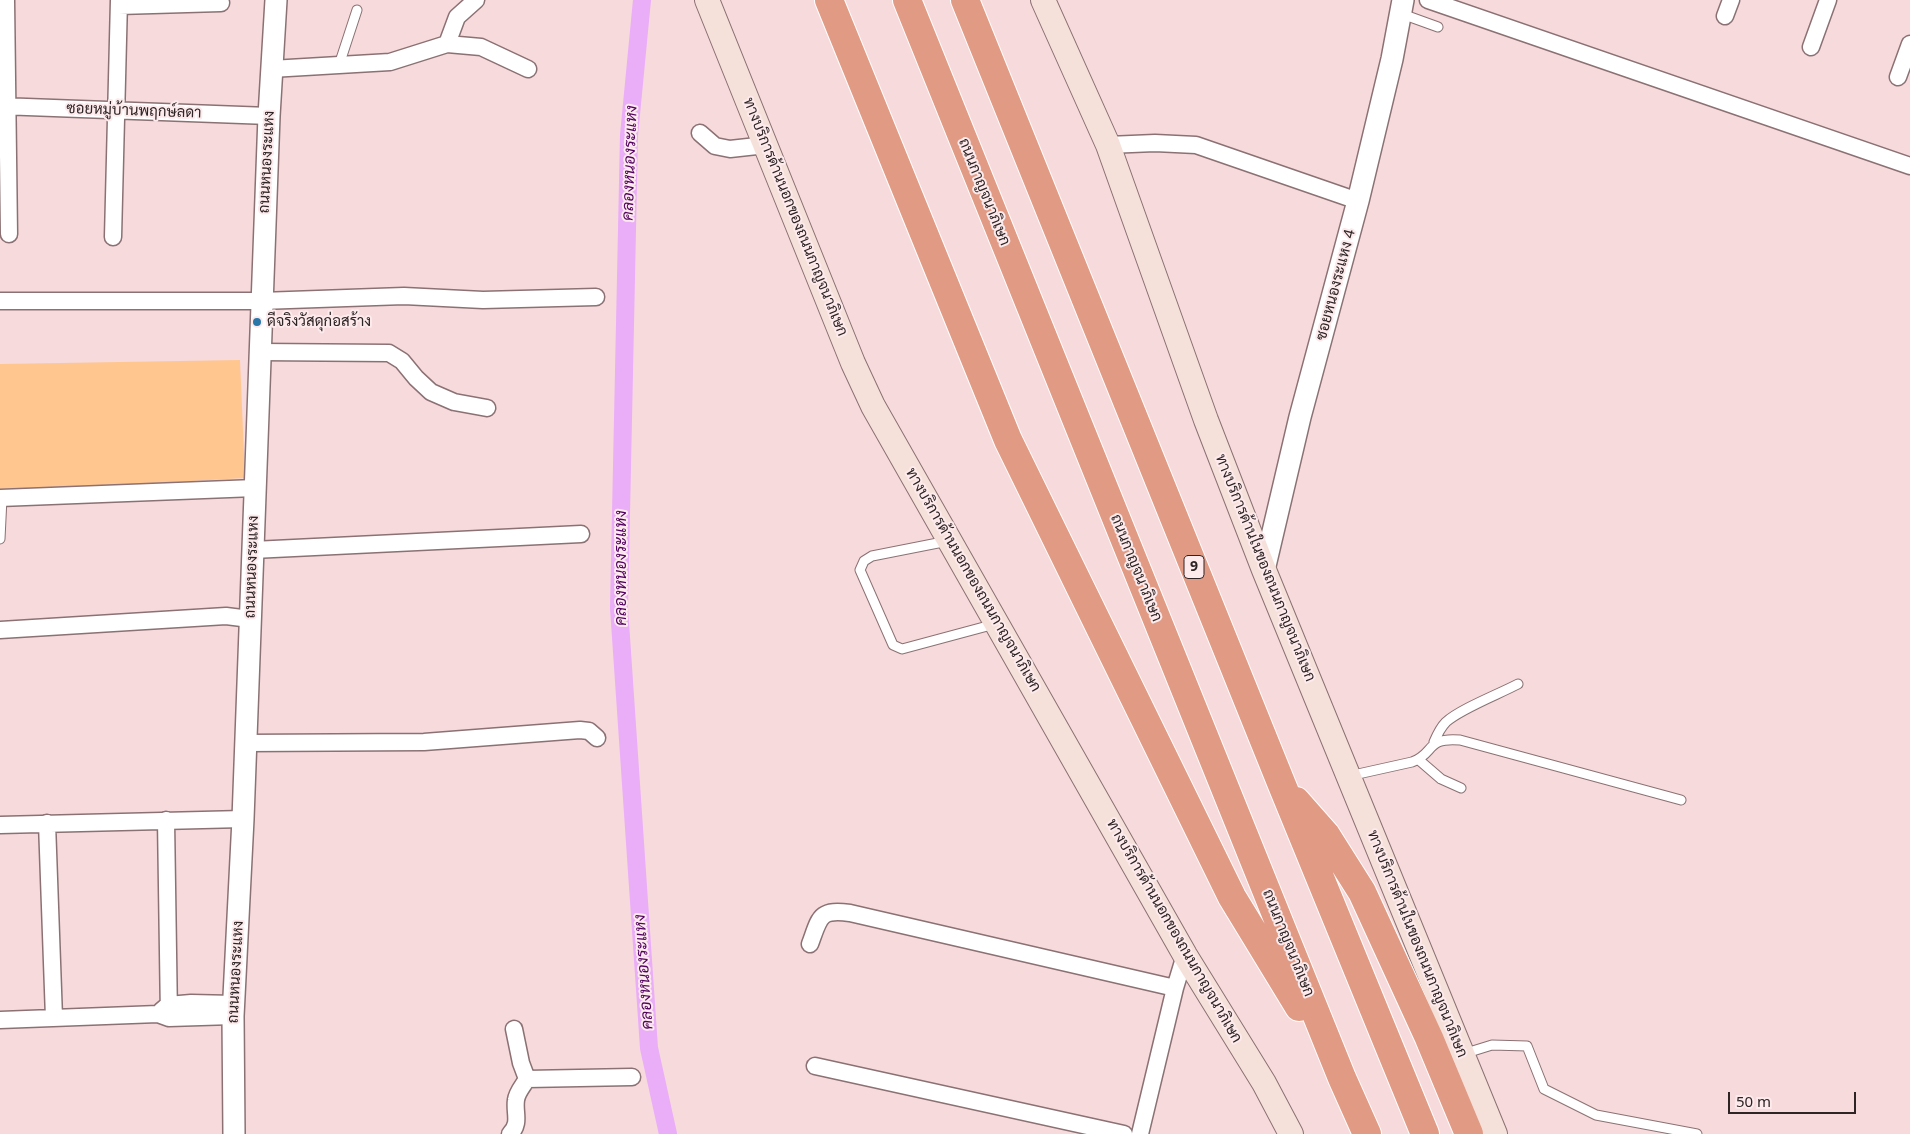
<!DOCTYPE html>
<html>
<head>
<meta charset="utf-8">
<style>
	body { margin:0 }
	#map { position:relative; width:1910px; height:1134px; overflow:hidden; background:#f7dadc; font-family:"Noto Sans",sans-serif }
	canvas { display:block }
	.scale { position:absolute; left:1728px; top:1092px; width:128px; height:22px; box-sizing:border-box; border:2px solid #2e2425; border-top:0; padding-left:6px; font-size:15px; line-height:18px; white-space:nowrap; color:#2e2425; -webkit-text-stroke:4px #fceaec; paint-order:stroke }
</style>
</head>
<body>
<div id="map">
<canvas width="1910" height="1134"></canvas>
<div class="scale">50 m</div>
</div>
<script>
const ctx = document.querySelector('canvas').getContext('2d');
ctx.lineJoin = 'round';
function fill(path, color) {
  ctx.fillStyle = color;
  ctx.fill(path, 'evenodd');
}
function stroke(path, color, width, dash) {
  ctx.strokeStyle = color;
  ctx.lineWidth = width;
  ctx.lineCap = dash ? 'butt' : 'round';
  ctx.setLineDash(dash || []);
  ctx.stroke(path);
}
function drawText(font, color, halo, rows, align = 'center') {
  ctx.font = font + ' "Noto Sans",Sarabun,sans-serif';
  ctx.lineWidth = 4;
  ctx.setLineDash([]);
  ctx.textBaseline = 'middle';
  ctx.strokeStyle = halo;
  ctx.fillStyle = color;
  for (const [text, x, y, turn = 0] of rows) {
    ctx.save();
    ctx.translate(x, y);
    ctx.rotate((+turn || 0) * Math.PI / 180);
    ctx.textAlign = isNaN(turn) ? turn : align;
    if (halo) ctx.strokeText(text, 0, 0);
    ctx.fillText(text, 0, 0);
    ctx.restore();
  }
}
fill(new Path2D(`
	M240 360 245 478 0 492V364Z`), '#ffc690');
stroke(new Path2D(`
	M642 0 629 135 619 608 649 1048 668 1134`), '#eaadf8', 18);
const service = new Path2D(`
	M1402 14 1438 27
	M339 65 357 10
	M0 539 2 498
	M948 541 872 556 864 561 860 570 893 645 902 649 995 624
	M1434 742C1437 735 1440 728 1446 722 1460 709 1499 694 1518 684
	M1419 760 1441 779 1461 788
	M1349 776 1412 762C1435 754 1425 737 1460 740L1681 800
	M1463 1054 1492 1045 1527 1046 1544 1089 1596 1115 1697 1134`);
const minor = new Path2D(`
	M6 0 9 234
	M1428 0 1910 166
	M119 6 221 3
	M1725 16 1731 0
	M447 44 457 17 476 0
	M1811 47 1828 0
	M271 69 390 62 447 44 481 47 528 69
	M1898 77 1910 44
	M0 106 269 116
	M700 133 715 146 730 149 766 145
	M1108 145 1155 143 1196 145 1358 201
	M113 237 119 0
	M0 301H261L404 296 483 300 596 297
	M259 352 389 353 402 361 416 378 431 392 454 402 487 408
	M0 498 255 488
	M253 550 581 534
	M0 630 226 616 250 619
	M245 743 424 742 580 730 589 731 597 738
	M166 820 169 1018
	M47 823 54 1018
	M0 825 243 819
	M810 944C820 917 819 909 850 913L1175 988
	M161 1011 168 1005 191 1003 234 1004
	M0 1020 158 1014 169 1018 233 1016
	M514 1029 521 1063 527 1079
	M815 1066 1124 1134
	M510 1134C521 1123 514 1113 516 1100 517 1092 523 1086 527 1079L632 1077
	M1140 1134 1175 988 1185 955`);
const tertiary = new Path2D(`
	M1264 570 1300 417 1358 201 1392 59 1403 0
	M234 1134 233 1016 243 819 269 116 276 0`);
const secondary = new Path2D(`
	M707 0 853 363 873 406 1185 955 1264 1083 1291 1134
	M1043 0 1108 145 1206 420 1264 570 1495 1134`);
const motorway = new Path2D(`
	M829 0 1008 440 1232 897 1299 1007
	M907 0 1342 1078 1367 1134
	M965 0 1282 785 1425 1134
	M1296 801 1326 835 1362 892 1429 1038 1469 1134`);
stroke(service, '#8b7173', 11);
stroke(minor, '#8b7173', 19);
stroke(tertiary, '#8b7173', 24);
stroke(secondary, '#8b7173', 26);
stroke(motorway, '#fff', 30);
stroke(service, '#fff', 9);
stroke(minor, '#fff', 16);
stroke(tertiary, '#fff', 21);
stroke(secondary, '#f6e1da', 24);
stroke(motorway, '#e19b84', 28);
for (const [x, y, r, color] of [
	[257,322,5,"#2a76a9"]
]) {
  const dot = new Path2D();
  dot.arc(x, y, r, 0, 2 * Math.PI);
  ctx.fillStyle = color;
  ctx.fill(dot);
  stroke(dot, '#fceaec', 2);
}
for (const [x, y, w] of [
	[1194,567,20]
]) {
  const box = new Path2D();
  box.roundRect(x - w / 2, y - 11.5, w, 23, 4);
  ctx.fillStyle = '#fceaec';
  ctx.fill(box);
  stroke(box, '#2e2425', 1);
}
drawText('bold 14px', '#2e2425', null, [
	["9",1194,567]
]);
drawText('15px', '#2e2425', '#fceaec', [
	["ซอยหมู่บ้านพฤกษ์ลดา",134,111,2],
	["ถนนหนองระแหง",267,162,-87],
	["ถนนกาญจนาภิเษก",984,192,68],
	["ทางบริการด้านนอกของถนนกาญจนาภิเษก",795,217,68],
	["ซอยหนองระแหง 4",1336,285,-75],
	["ถนนหนองระแหง",252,567,-88],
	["ถนนกาญจนาภิเษก",1136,568,68],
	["ทางบริการด้านในของถนนกาญจนาภิเษก",1265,568,68],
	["ทางบริการด้านนอกของถนนกาญจนาภิเษก",973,580,60],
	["ทางบริการด้านนอกของถนนกาญจนาภิเษก",1174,931,60],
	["ถนนกาญจนาภิเษก",1288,943,68],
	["ทางบริการด้านในของถนนกาญจนาภิเษก",1417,944,68],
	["ถนนหนองระแหง",236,972,-87]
]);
drawText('15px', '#2e2425', '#fceaec', [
	["ดีจริงวัสดุก่อสร้าง",267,322]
], 'left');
drawText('italic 16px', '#520261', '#fceaec', [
	["คลองหนองระแหง",630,163,-88],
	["คลองหนองระแหง",621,568,-90],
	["คลองหนองระแหง",644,972,-94]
]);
</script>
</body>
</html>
